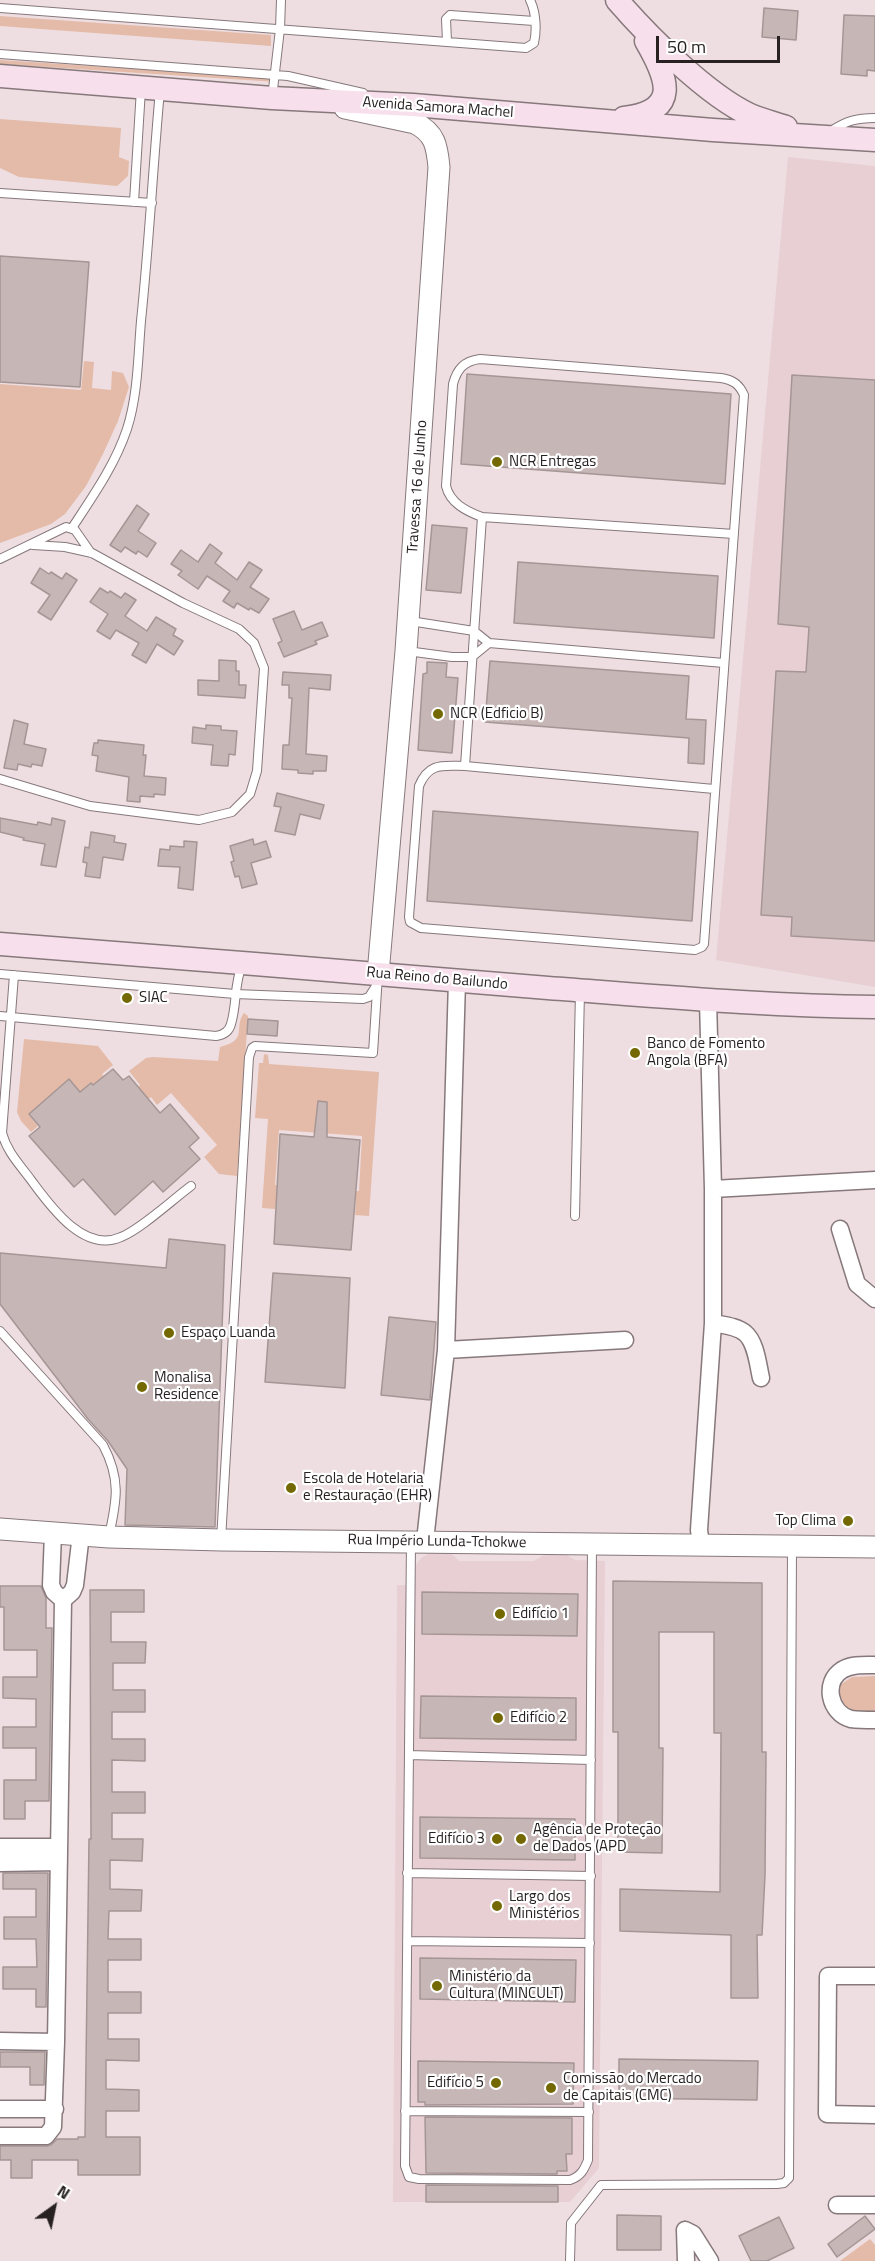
<!DOCTYPE html>
<html>
<head>
<meta charset="utf-8">
<style>
	body { margin:0 }
	#map { position:relative; width:875px; height:2261px; overflow:hidden; background:#eedee1; font-family:"Titillium Web",sans-serif }
	canvas { display:block }
	.north { position:absolute; left:24px; top:2177px; width:60px; height:60px; -webkit-text-stroke:4px #fff; paint-order:stroke; rotate:33deg; font-size:16px; font-weight:700; line-height:24px; text-align:center; color:#272122 }
	.north::after { content:''; display:block; margin:auto; width:21px; height:27px; background:#272122; clip-path:polygon(50% 0,100% 100%,50% 72%,0 100%) }
	.scale { position:absolute; left:656px; top:36px; width:124px; height:27px; box-sizing:border-box; border:3px solid #272122; border-top:0; padding-left:8px; font-size:18px; line-height:21px; white-space:nowrap; color:#272122; -webkit-text-stroke:4px #fff; paint-order:stroke }
</style>
</head>
<body>
<div id="map">
<canvas width="875" height="2261"></canvas>
<div class="north">N</div>
<div class="scale">50 m</div>
</div>
<script>
const ctx = document.querySelector('canvas').getContext('2d');
ctx.lineJoin = 'round';
function fill(path, color) {
  ctx.fillStyle = color;
  ctx.fill(path, 'evenodd');
}
function stroke(path, color, width, dash) {
  ctx.strokeStyle = color;
  ctx.lineWidth = width;
  ctx.lineCap = dash ? 'butt' : 'round';
  ctx.setLineDash(dash || []);
  ctx.stroke(path);
}
function drawText(font, color, halo, rows, align = 'center') {
  ctx.font = font + ' "Titillium Web",sans-serif';
  ctx.lineWidth = 4.5;
  ctx.setLineDash([]);
  ctx.textBaseline = 'middle';
  ctx.strokeStyle = halo;
  ctx.fillStyle = color;
  for (const [text, x, y, turn = 0] of rows) {
    ctx.save();
    ctx.translate(x, y);
    ctx.rotate((+turn || 0) * Math.PI / 180);
    ctx.textAlign = isNaN(turn) ? turn : align;
    if (halo) ctx.strokeText(text, 0, 0);
    ctx.fillText(text, 0, 0);
    ctx.restore();
  }
}
fill(new Path2D(`
	M788 157 875 166V987L716 960Z
	M441 1552 452 1554 459 1561H534L542 1556 554 1553 567 1555 575 1560 605 1561 599 2168 570 2202H393L397 1585H415L416 1565 421 1558 430 1553Z`), '#e7cfd4');
fill(new Path2D(`
	M0 16 271 35V46L0 26Z
	M0 60 277 78V82L0 64Z
	M0 119 121 128 119 157 129 161 128 176 117 186 19 177 0 168Z
	M84 361 94 362 92 388 111 390 112 371 123 373 129 387 118 421 103 454 86 486 65 514 51 524 0 543V384L81 390Z
	M244 1013 248 1016 237 1176 219 1174 204 1157 217 1145 171 1093 157 1105 151 1097 143 1103 134 1092 140 1085 129 1071 146 1058 153 1057 218 1061 220 1047C249 1040 233 1027 244 1013Z
	M24 1039 98 1046 113 1065 102 1074 114 1088 103 1097 91 1083 80 1092 70 1080 29 1115 38 1126 31 1132 21 1121 17 1112Z
	M264 1054 268 1055 269 1064 379 1072 369 1216 355 1215 356 1201 343 1200V1191H359L362 1136 279 1130 275 1185 292 1186 291 1197 277 1196 275 1209 262 1208 268 1119 255 1118 259 1063H263Z
	M875 1676V1712C861 1712 850 1713 840 1701V1685L852 1677Z
	M870 2239 875 2245V2261H840Z`), '#e4bba9');
const building = new Path2D(`
	M764 8 798 11 796 40 762 37Z
	M844 15 875 16V71L867 70V76L841 74Z
	M0 256 89 262 80 387 0 382Z
	M467 374 731 394 725 484 461 464Z
	M792 375 875 380V941L791 936 792 917 761 915 776 671 806 672 809 627 778 624Z
	M137 505 149 514 138 531 156 543 147 557 138 551 136 554 125 547 121 552 110 545Z
	M432 525 467 528 461 593 426 590Z
	M210 544 222 553 215 563 237 580 249 562 262 570 250 587 269 599 259 613 250 608 249 610 237 603 234 608 223 601 230 591 207 576 198 589 178 575 182 571 171 564 181 550 198 562Z
	M518 562 718 576 714 638 514 623Z
	M40 568 49 574 51 572 62 579 66 573 77 580 51 620 38 612 50 595 31 583Z
	M100 588 108 593 110 591 121 598 125 593 136 600 125 616 147 631 156 617 176 629 173 635 183 641 174 655 157 644 146 663 132 655 139 643 116 630 110 639 97 631 108 614 90 602Z
	M294 611 302 630 322 622 328 636 315 641 317 644 284 657 278 643 282 641 273 619Z
	M219 660 236 661V671H239V685H246L245 698 198 695V680L219 681Z
	M490 661 689 676 686 719 706 720 704 764 688 763 689 738 485 722Z
	M427 662 447 663 446 677 458 678 452 753 418 750 423 674 427 673Z
	M283 672 331 675 330 690 309 688 306 754 327 756 326 771H313V774L298 773V770L282 769 283 745H289L292 698H289V685H282Z
	M14 720 28 724 24 744 46 749 42 766 32 764 31 767 18 764 17 770 4 768Z
	M206 725 221 726V730L237 731 235 755 229 754 228 766 211 765 213 745 192 743 193 727 206 729Z
	M98 740 144 745 143 755H146L144 776 166 778 165 795 154 794V797L140 796V802L127 801 129 777 96 771 98 756 92 755 94 743H98Z
	M277 793 324 805 320 819 300 814 295 835 275 831 281 807 274 806Z
	M433 811 698 832 692 921 427 901Z
	M0 818 37 825 38 822 51 825 52 818 65 821 56 867 41 865 45 844 23 840 24 838 0 832Z
	M91 832 115 836 114 842 126 844 123 860 103 857 100 878 85 876 87 863 83 862 85 847 89 848Z
	M253 839 254 845 266 841 271 857 251 863 257 884 242 888 239 876 235 877 231 862 234 861 230 846Z
	M184 841 197 842 193 890 178 888 180 867 158 866 160 849 170 850V846L184 847Z
	M248 1019 278 1021 277 1036 247 1034Z
	M113 1069 123 1080 129 1076 160 1113 170 1104 199 1138 189 1147 200 1159 163 1192 153 1181 115 1215 83 1179 74 1187 29 1136 40 1127 29 1114 69 1079 80 1092 91 1083 93 1085Z
	M318 1101 327 1102V1137L360 1140 351 1250 274 1244 280 1134 314 1137Z
	M169 1239 225 1245 215 1527 125 1525 127 1469 108 1441 88 1419 0 1304V1253L166 1268Z
	M273 1273 350 1278 345 1388 265 1382Z
	M389 1317 436 1322 430 1400 381 1395Z
	M613 1581 762 1583V1752H766L765 1875 762 1935H757L758 1998H731V1935L620 1931V1889L720 1892 721 1733H714V1632H659V1748H663L662 1853 618 1852V1732H613Z
	M0 1586H41L46 1598V1628H52L49 1801H25V1819H4V1780H36V1748H3V1727H36V1699L3 1698V1677H37V1650H4V1607H0Z
	M90 1590H144V1612H111V1642H146L145 1663H113V1690H145V1712H112V1739H145V1761L112 1760V1792H145V1813H112V1839H143L142 1861 110 1860V1889L142 1890 141 1911H109L108 1939H141V1960H108V1992H141V2013H108V2039H139V2061L106 2060V2089L139 2090V2111H106V2137H140V2175H78V2160H32V2178H11V2160H0V2146H46L51 2145 57 2139H78V2137H85L89 1839H91Z
	M422 1592 578 1594 577 1636 422 1634Z
	M421 1696 576 1698V1740L420 1738Z
	M420 1817 575 1819V1860L420 1858Z
	M3 1873H48L46 2007H36V1989H3V1967H37L36 1939H4V1917H36V1889H3Z
	M420 1958 576 1960 575 2002 420 1999Z
	M0 2052H45L44 2085H30V2067H0Z
	M619 2059 758 2061 757 2100 619 2098Z
	M418 2061 574 2063 573 2104 425 2105V2102H418Z
	M425 2117 572 2118V2154H566L567 2171H557V2174L426 2173Z
	M426 2185 558 2186V2202H426Z
	M617 2215 661 2216V2250H617Z
	M865 2216 875 2229 837 2257 828 2244Z
	M779 2217 794 2248 767 2261H751L739 2236Z`);
fill(building, '#c6b7b6');
stroke(building, '#a59695', 1.5);
const service = new Path2D(`
	M0 8 526 48 534 43C537 30 536 12 530 0
	M447 41 446 19 450 15 534 21
	M0 54 288 76 363 93
	M272 98 280 29 281 0
	M831 131C846 121 856 118 875 118
	M0 193 152 203
	M134 202 141 89
	M72 528C93 496 115 465 127 429 138 395 138 356 141 321 149 244 153 167 160 90
	M0 559 66 527 75 530 91 553
	M410 621 474 631 489 643 724 663
	M407 651 452 657H472L489 643
	M465 766 482 517
	M0 779 90 806 199 820 232 812 250 794 257 771 264 668 254 643 239 629 183 603 92 553 65 547 33 545
	M714 789 465 766C443 766 429 762 419 786L409 917 410 922 421 928 695 950 702 947 704 944 744 395C739 384 733 380 721 378L480 359C464 361 457 369 453 384L446 486C450 503 466 511 482 517L734 534
	M0 974 235 994 363 999 369 997 376 986
	M14 975 2 1133C7 1152 20 1165 31 1180 49 1204 83 1254 121 1237 141 1229 172 1200 191 1186
	M0 1016 216 1036C223 1035 229 1032 231 1024 237 1005 234 984 242 965
	M575 1216 580 992
	M0 1331 103 1445C121 1479 117 1500 109 1536
	M221 1540 249 1057 252 1048 255 1046 373 1053 378 975
	M411 1542 405 2166 409 2177 419 2179 570 2180C581 2176 584 2170 588 2160L592 1544
	M409 1755 591 1760
	M407 1873 591 1876
	M407 1941 590 1943
	M405 2111 589 2112
	M570 2261 571 2223 601 2185 777 2184 784 2183 789 2178 792 1547`);
const minor = new Path2D(`
	M713 1189 875 1180
	M840 1229 857 1284 875 1299
	M713 1323C722 1325 737 1326 745 1333 756 1342 758 1365 761 1378
	M446 1350 625 1340
	M53 1533 51 1585 54 1592 63 1600
	M425 1541 446 1350 457 981
	M701 1545 699 1530 713 1323V1189L708 1000
	M875 1665C864 1665 852 1664 842 1670 823 1682 829 1713 851 1719 859 1720 867 1720 875 1720
	M0 1847H59
	M0 1863 59 1862
	M875 1976H828L827 2114 875 2115
	M0 2041 56 2042
	M0 2109H55
	M0 2136H46L53 2127 56 2042 63 1600 72 1592 75 1585 81 1534
	M837 2205H875
	M685 2230 693 2234 710 2261
	M685 2230 686 2261`);
const tertiary = new Path2D(`
	M345 108 415 123C435 133 437 146 439 167L406 651 378 974
	M0 1529 109 1537 221 1540 875 1547`);
const secondary = new Path2D(`
	M617 0C648 36 707 95 750 115 762 120 774 123 786 127
	M0 76 272 98 413 105 713 130 875 140
	M624 118C681 111 668 79 646 41
	M0 944C183 957 365 974 548 988 657 996 766 1006 875 1007`);
stroke(service, '#86787b', 10);
stroke(minor, '#86787b', 19);
stroke(tertiary, '#86787b', 23);
stroke(secondary, '#86787b', 25);
stroke(service, '#fff', 8);
stroke(minor, '#fff', 16);
stroke(tertiary, '#fff', 21);
stroke(secondary, '#f7dfec', 22);
for (const [x, y, r, color] of [
	[497,462,6,"#746800"],
	[438,714,6,"#746800"],
	[127,998,6,"#746800"],
	[635,1053,6,"#746800"],
	[169,1333,6,"#746800"],
	[142,1387,6,"#746800"],
	[291,1488,6,"#746800"],
	[848,1521,6,"#746800"],
	[500,1614,6,"#746800"],
	[498,1718,6,"#746800"],
	[497,1839,6,"#746800"],
	[521,1839,6,"#746800"],
	[497,1906,6,"#746800"],
	[437,1986,6,"#746800"],
	[496,2083,6,"#746800"],
	[551,2088,6,"#746800"]
]) {
  const dot = new Path2D();
  dot.arc(x, y, r, 0, 2 * Math.PI);
  ctx.fillStyle = color;
  ctx.fill(dot);
  stroke(dot, '#fff', 2);
}
drawText('15px', '#272122', '#fff', [
	["Avenida Samora Machel",438,108,4],
	["Travessa 16 de Junho",418,487,-86],
	["Rua Reino do Bailundo",437,979,5],
	["Rua Império Lunda-Tchokwe",437,1542,1]
]);
drawText('15px', '#272122', '#fff', [
	["NCR Entregas",509,462],
	["NCR (Edficio B)",450,714],
	["SIAC",139,998],
	["Banco de Fomento",647,1044],
	["Angola (BFA)",647,1061],
	["Espaço Luanda",181,1333],
	["Monalisa",154,1378],
	["Residence",154,1395],
	["Escola de Hotelaria",303,1479],
	["e Restauração (EHR)",303,1496],
	["Top Clima",836,1521,"right"],
	["Edifício 1",512,1614],
	["Edifício 2",510,1718],
	["Agência de Proteção",533,1830],
	["de Dados (APD",533,1847],
	["Edifício 3",485,1839,"right"],
	["Largo dos",509,1897],
	["Ministérios",509,1914],
	["Ministério da",449,1977],
	["Cultura (MINCULT)",449,1994],
	["Comissão do Mercado",563,2079],
	["de Capitais (CMC)",563,2096],
	["Edifício 5",484,2083,"right"]
], 'left');
</script>
</body>
</html>
